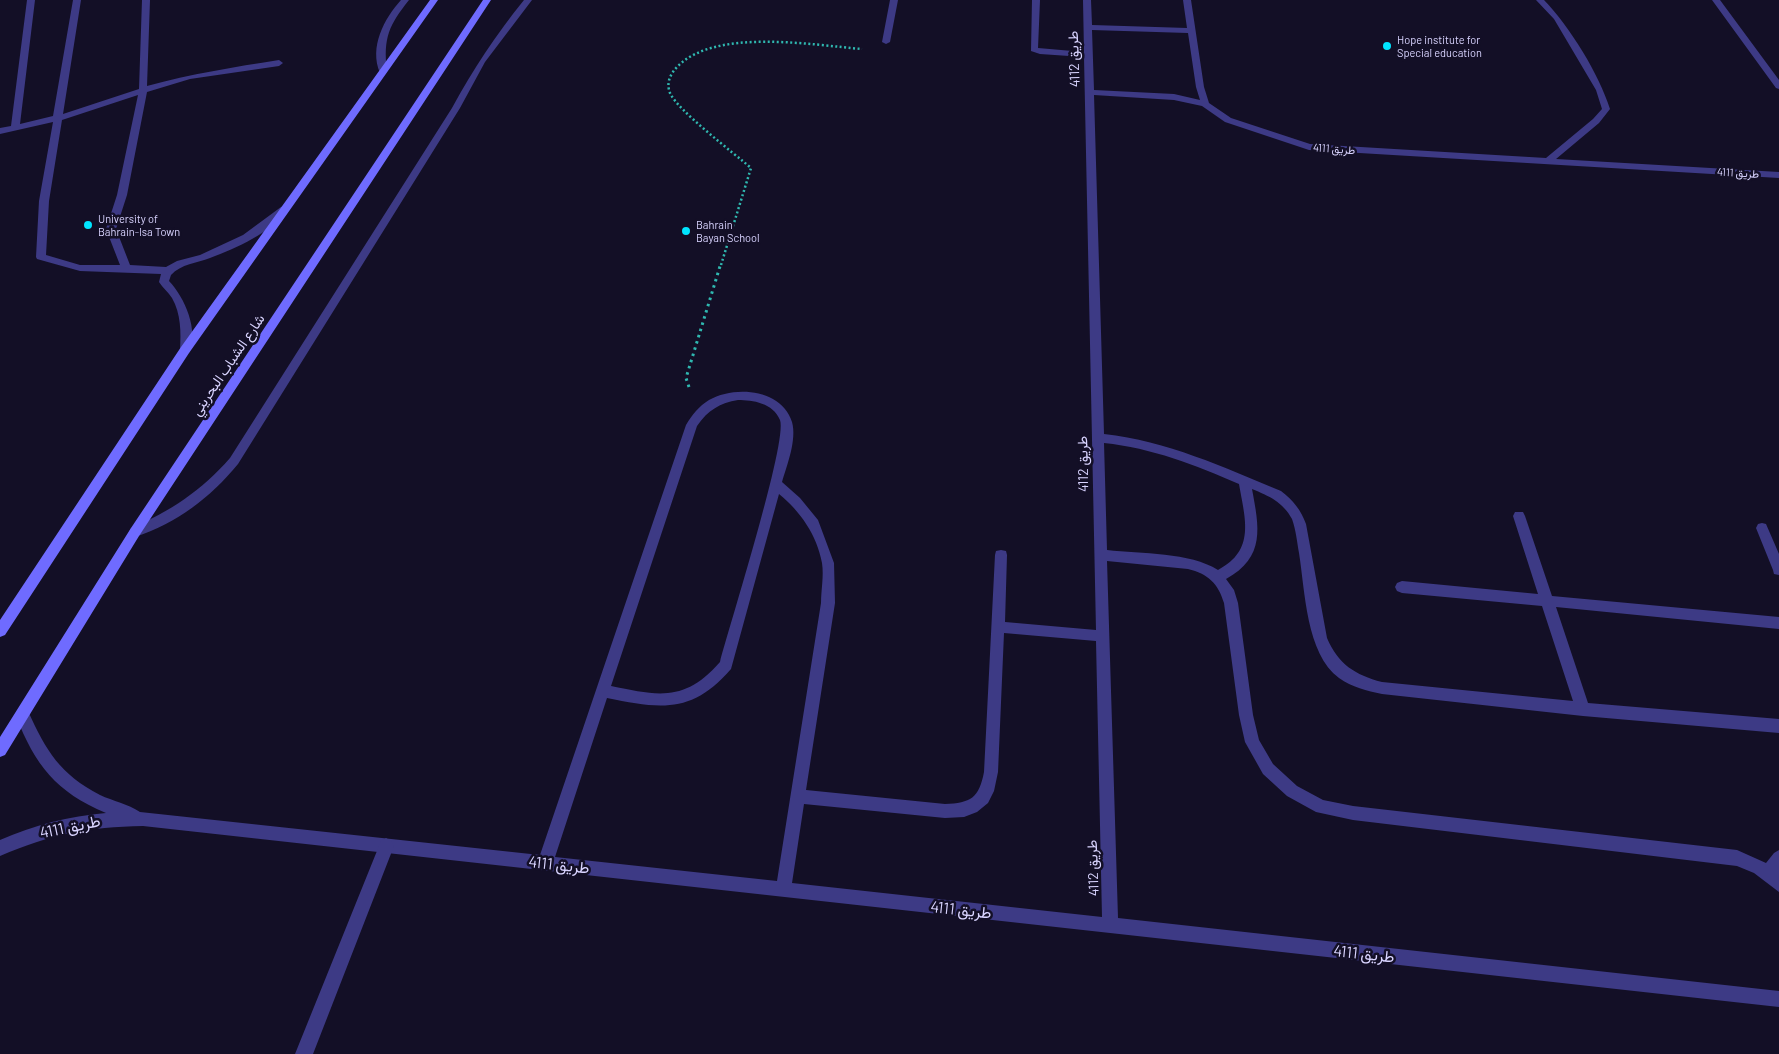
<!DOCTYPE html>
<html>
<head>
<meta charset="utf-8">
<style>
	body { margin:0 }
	canvas { display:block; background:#130f26 }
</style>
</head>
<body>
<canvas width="1779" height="1054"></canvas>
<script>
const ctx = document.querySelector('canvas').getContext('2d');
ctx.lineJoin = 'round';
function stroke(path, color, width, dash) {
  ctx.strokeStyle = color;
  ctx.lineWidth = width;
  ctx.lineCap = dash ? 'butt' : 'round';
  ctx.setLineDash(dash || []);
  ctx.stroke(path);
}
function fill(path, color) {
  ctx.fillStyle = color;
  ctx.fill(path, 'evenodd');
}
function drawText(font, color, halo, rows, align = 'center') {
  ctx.font = font + ' Barlow,Vazirmatn,sans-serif';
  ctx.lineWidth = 5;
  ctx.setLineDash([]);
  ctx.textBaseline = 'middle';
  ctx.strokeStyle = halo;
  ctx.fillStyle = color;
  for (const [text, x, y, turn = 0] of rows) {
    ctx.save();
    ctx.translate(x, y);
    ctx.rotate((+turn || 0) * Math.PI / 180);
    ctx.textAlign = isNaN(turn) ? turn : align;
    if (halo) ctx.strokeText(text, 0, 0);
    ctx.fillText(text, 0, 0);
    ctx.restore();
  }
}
stroke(new Path2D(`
	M721 265 751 168C735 154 677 110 670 93 666 83 670 74 678 66 716 28 812 45 862 49`), '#2fb8b0', 2.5, [2, 2.5]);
stroke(new Path2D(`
	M689 387 686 378 721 263`), '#2fb8b0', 3, [2.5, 4]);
fill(new Path2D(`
	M27 0H35L20 124 53 116 73 0H81L63 114 139 89 142 0H150L147 86C191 74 234 67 279 60L283 63 279 66 190 79 147 92 127 195 116 229 130 265 166 267 177 261 200 255 243 235 281 207 284 206 289 209C270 233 237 248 210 258 197 263 181 264 171 275L169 281C185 298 199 330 189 353L185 354 180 350C181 332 181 314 172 298 168 292 163 288 159 282L161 274 80 271 37 259 36 257 39 201 53 122 0 134V128L11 126ZM138 95 117 195 106 229 120 265H80L46 255 49 201 62 120Z
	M401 0H409C389 25 383 38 387 71L380 73C369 47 384 19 401 0Z
	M524 0H532L485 62 460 108 238 464C210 498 177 523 135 537L131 536 129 532 131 528C170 512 202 490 230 458L452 108C474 68 495 36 524 0Z
	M890 0H898L890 42 886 44 882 42Z
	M1032 0H1040L1038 48 1084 52 1083 0H1091L1092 25 1187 28 1183 0H1191L1204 87 1209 103 1231 118 1310 144 1546 158 1593 119 1602 109 1596 90 1554 19 1536 0H1544C1570 27 1599 74 1610 109L1599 123 1556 159 1779 172V178L1309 150 1225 122 1202 106 1174 100 1094 95 1104 434C1167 441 1223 467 1281 491 1293 500 1301 510 1306 524L1327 638C1338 664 1355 675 1382 682L1573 701 1542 606 1402 593 1397 591 1395 587 1397 583 1402 581 1538 594 1513 516 1515 512H1523L1525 516 1552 596 1779 617V629L1556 607 1588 703 1779 719V733L1583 716 1382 694C1367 691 1352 687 1339 678 1306 654 1305 590 1299 553 1297 542 1296 530 1292 519 1283 502 1269 496 1252 489 1259 527 1266 557 1226 579L1234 590 1238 603 1253 715 1259 740 1273 764 1297 786 1323 800 1353 806 1737 850 1766 863 1774 853 1779 850V892L1754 873 1737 866 1353 820 1316 812 1287 796 1263 774 1245 742 1239 715 1224 603C1218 583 1208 574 1188 569L1107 561 1118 918 1779 991V1007L143 826C88 827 51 834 0 856V840C34 825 69 816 106 813 56 792 35 765 16 716L18 711 23 709 28 711C46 751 60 774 100 795 113 801 128 804 140 812L540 855 686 425C692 415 699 406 709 400 735 385 782 389 792 422 797 440 787 465 782 482L800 498 818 520 834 563 835 603 806 790 945 804C971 803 979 798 984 772L995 555 996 551 1001 550 1006 551 1007 555 1005 622 1096 630 1084 57 1040 54 1031 51ZM1092 30 1188 33 1196 87 1200 100 1174 94 1094 90ZM738 400C753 400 773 403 780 420 788 441 729 627 720 662 685 702 659 696 611 686L697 426C708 410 720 403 738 400ZM1104 443C1152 448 1195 465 1239 484 1245 519 1256 550 1218 570 1190 552 1141 554 1107 550ZM779 494C800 511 817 535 822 563 824 576 821 590 821 603L777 881 555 857 607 698C661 709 692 714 731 669ZM1004 633 1096 641 1102 917 792 883 804 804 945 818 964 817 977 812 988 803 994 791 998 772Z
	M1762 523 1766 524 1779 554V575L1774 574 1773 570 1756 528 1758 524Z`), '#3d3a85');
fill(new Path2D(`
	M1712 0H1720L1779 80V89L1776 88Z
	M386 838 391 841 394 846 313 1054H295L381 841Z`), '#3d3a85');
fill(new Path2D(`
	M430 0H438L189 353 5 635 0 637V620L181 347Z
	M483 0H491L139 536 5 755 0 757V737L131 528Z`), '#6f6bff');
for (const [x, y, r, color] of [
	[1387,46,5,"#00e5ff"],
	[88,225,5,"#00e5ff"],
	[686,231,5,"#00e5ff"]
]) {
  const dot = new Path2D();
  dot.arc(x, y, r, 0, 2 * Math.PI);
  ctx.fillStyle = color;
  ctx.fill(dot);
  stroke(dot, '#130f26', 2);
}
drawText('11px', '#d9d4ff', '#130f26', [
	["Hope institute for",1397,40],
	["Special education",1397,53],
	["University of",98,219],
	["Bahrain-Isa Town",98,232],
	["Bahrain",696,225],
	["Bayan School",696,238]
], 'left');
drawText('11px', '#d9d4ff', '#130f26', [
	["طريق 4111",1334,149,4],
	["طريق 4111",1738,173,3]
]);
drawText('14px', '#d9d4ff', '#130f26', [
	["طريق 4112",1074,59,-92],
	["شارع الشباب البحريني",228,365,-56],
	["طريق 4112",1083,464,-91],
	["طريق 4112",1093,868,-92]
]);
drawText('16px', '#d9d4ff', '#130f26', [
	["طريق 4111",70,827,-12],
	["طريق 4111",559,865,6],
	["طريق 4111",961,910,6],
	["طريق 4111",1364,954,6]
]);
</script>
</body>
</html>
